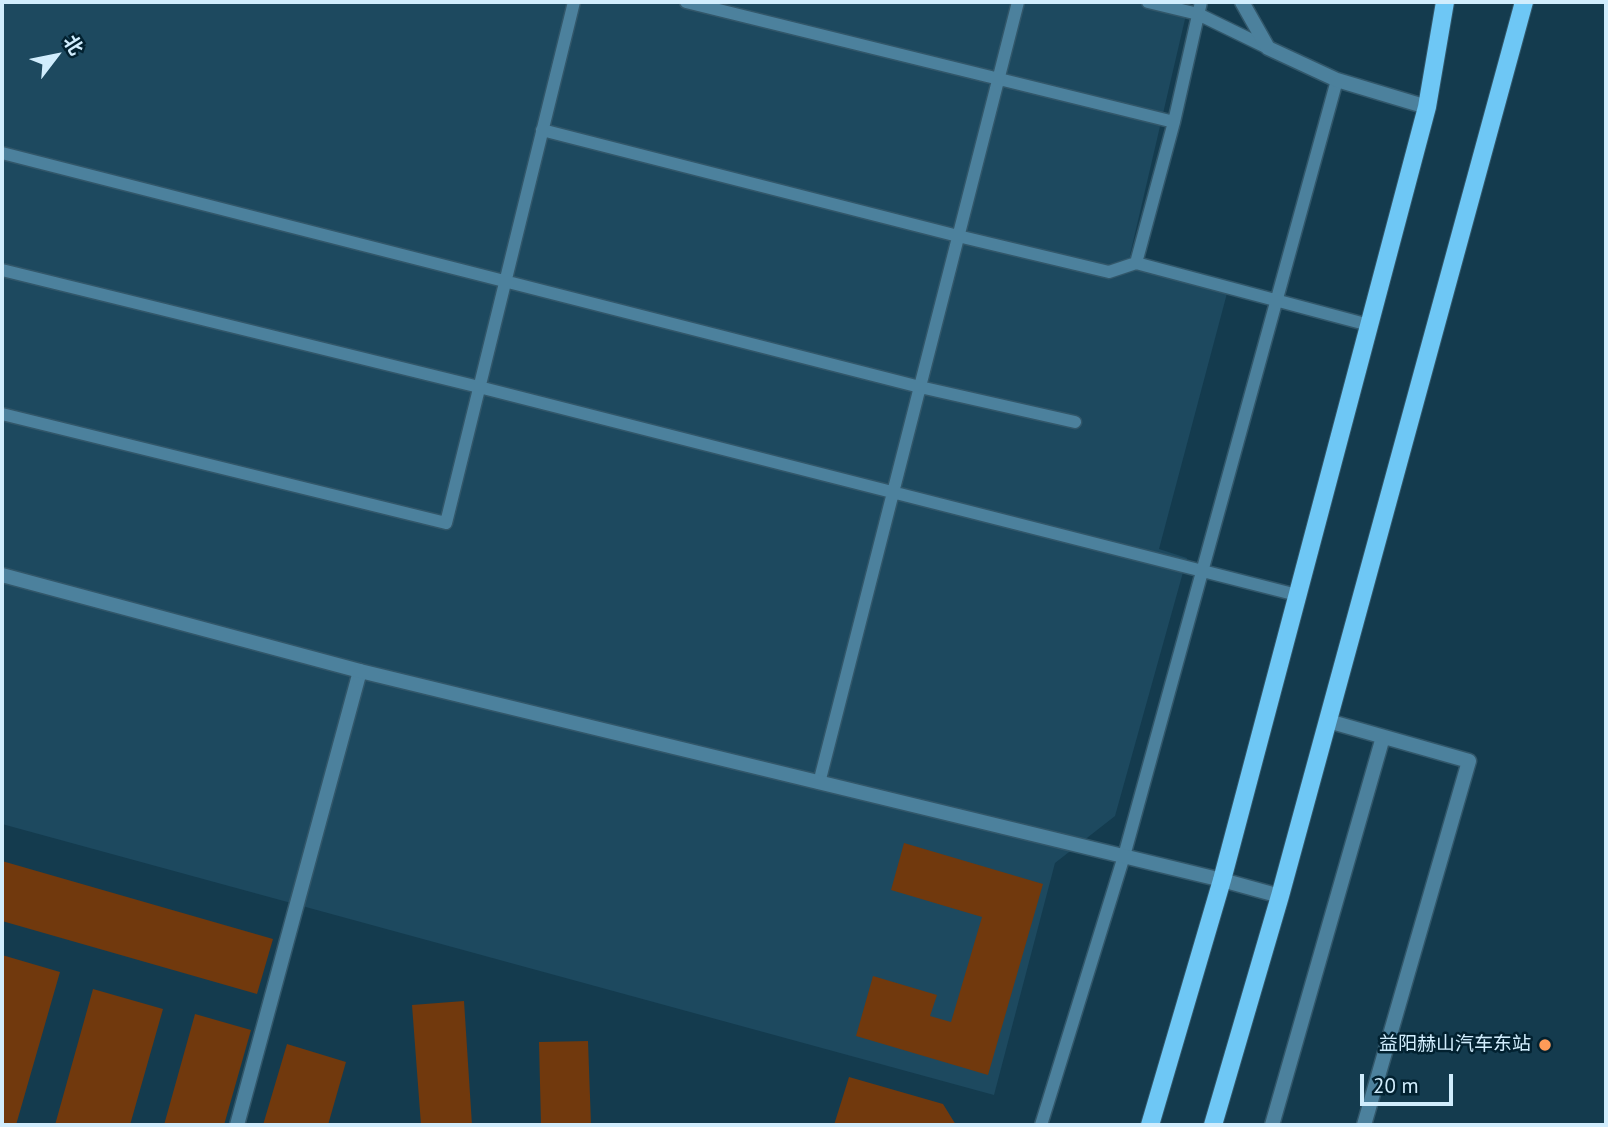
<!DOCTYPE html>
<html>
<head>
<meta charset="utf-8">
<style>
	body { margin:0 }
	#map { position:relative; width:1608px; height:1127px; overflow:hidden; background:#143b4e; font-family:"PT Sans","Noto Sans SC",sans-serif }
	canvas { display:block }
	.frame { position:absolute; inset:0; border:4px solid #d1edfd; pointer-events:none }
	.north { position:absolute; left:21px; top:21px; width:70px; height:70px; -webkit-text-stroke:5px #022130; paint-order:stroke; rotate:58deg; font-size:19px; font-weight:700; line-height:28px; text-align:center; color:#d1edfd }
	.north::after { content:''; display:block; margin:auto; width:24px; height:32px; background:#d1edfd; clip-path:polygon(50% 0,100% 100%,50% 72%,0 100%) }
	.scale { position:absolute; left:1360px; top:1074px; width:93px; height:32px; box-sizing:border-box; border:4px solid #d1edfd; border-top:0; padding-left:9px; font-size:21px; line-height:24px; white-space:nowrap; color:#d1edfd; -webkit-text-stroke:5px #022130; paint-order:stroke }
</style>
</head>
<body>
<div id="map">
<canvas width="1608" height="1127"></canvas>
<div class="frame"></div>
<div class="north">北</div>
<div class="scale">20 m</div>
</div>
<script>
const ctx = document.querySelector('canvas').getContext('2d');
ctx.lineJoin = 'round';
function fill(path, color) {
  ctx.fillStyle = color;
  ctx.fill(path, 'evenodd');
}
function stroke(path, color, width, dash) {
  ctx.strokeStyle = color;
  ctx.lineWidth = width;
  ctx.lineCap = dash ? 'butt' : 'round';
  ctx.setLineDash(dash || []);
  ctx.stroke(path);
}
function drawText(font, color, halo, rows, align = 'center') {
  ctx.font = font + ' "PT Sans","Noto Sans SC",sans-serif';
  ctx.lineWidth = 5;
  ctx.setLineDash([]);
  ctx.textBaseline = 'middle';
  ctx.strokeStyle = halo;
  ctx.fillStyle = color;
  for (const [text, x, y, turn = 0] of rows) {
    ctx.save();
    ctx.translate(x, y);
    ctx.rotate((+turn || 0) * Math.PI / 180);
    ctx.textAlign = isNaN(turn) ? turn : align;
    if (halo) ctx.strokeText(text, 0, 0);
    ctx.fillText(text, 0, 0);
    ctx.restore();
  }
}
fill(new Path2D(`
	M2 2H1189L1130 255 1230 282 1159 549 1187 558 1115 816 1055 863 994 1095 2 824Z`), '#1d495f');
fill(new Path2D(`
	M904 843 1043 884 988 1075 856 1036 873 976 937 995 930 1016 951 1022 982 917 891 890Z
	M2 861 273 939 257 994 2 921Z
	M2 955 60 972 16 1125H2Z
	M93 989 163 1009 130 1125H55Z
	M464 1001 472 1125H421L412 1005Z
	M195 1014 251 1030 224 1125H164Z
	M588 1041 591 1125H541L539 1042Z
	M287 1044 346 1062 328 1125H263Z
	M849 1077 943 1104 956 1125H834Z`), '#71390d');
const service = new Path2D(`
	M686 2 1174 122
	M1148 2 1198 14 1268 48
	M542 130 958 236 1109 272 1136 263 1174 122 1201 2
	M2 153 920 387 1075 422
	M1136 263 1369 325
	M2 270 479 387 1297 595
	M2 414 446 523 574 2
	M819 783 1018 2
	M1041 1125 1124 856 1337 80`);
const minor = new Path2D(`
	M1328 721 1469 761 1364 1125
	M237 1125 360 671
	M1272 1125 1383 737`);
const tertiary = new Path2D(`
	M1242 2 1268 48 1337 80 1427 107
	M2 575 360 671 1222 880 1280 896`);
const primary = new Path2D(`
	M1150 1125 1222 880 1427 107 1445 2
	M1213 1125 1280 896 1524 2`);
stroke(service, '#32576a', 15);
stroke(minor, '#32576a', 17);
stroke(tertiary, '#32576a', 17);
stroke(primary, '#32576a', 20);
stroke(service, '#4c819d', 12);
stroke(minor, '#4c819d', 14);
stroke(tertiary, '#4c819d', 14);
stroke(primary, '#6ec7f5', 18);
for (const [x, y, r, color] of [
	[1545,1045,7,"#fe9b58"]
]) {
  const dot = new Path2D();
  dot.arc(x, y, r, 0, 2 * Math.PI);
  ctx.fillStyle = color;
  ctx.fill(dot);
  stroke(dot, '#022130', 2.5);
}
drawText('19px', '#d1edfd', '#022130', [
	["益阳赫山汽车东站",1531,1045]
], 'right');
</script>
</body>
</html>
